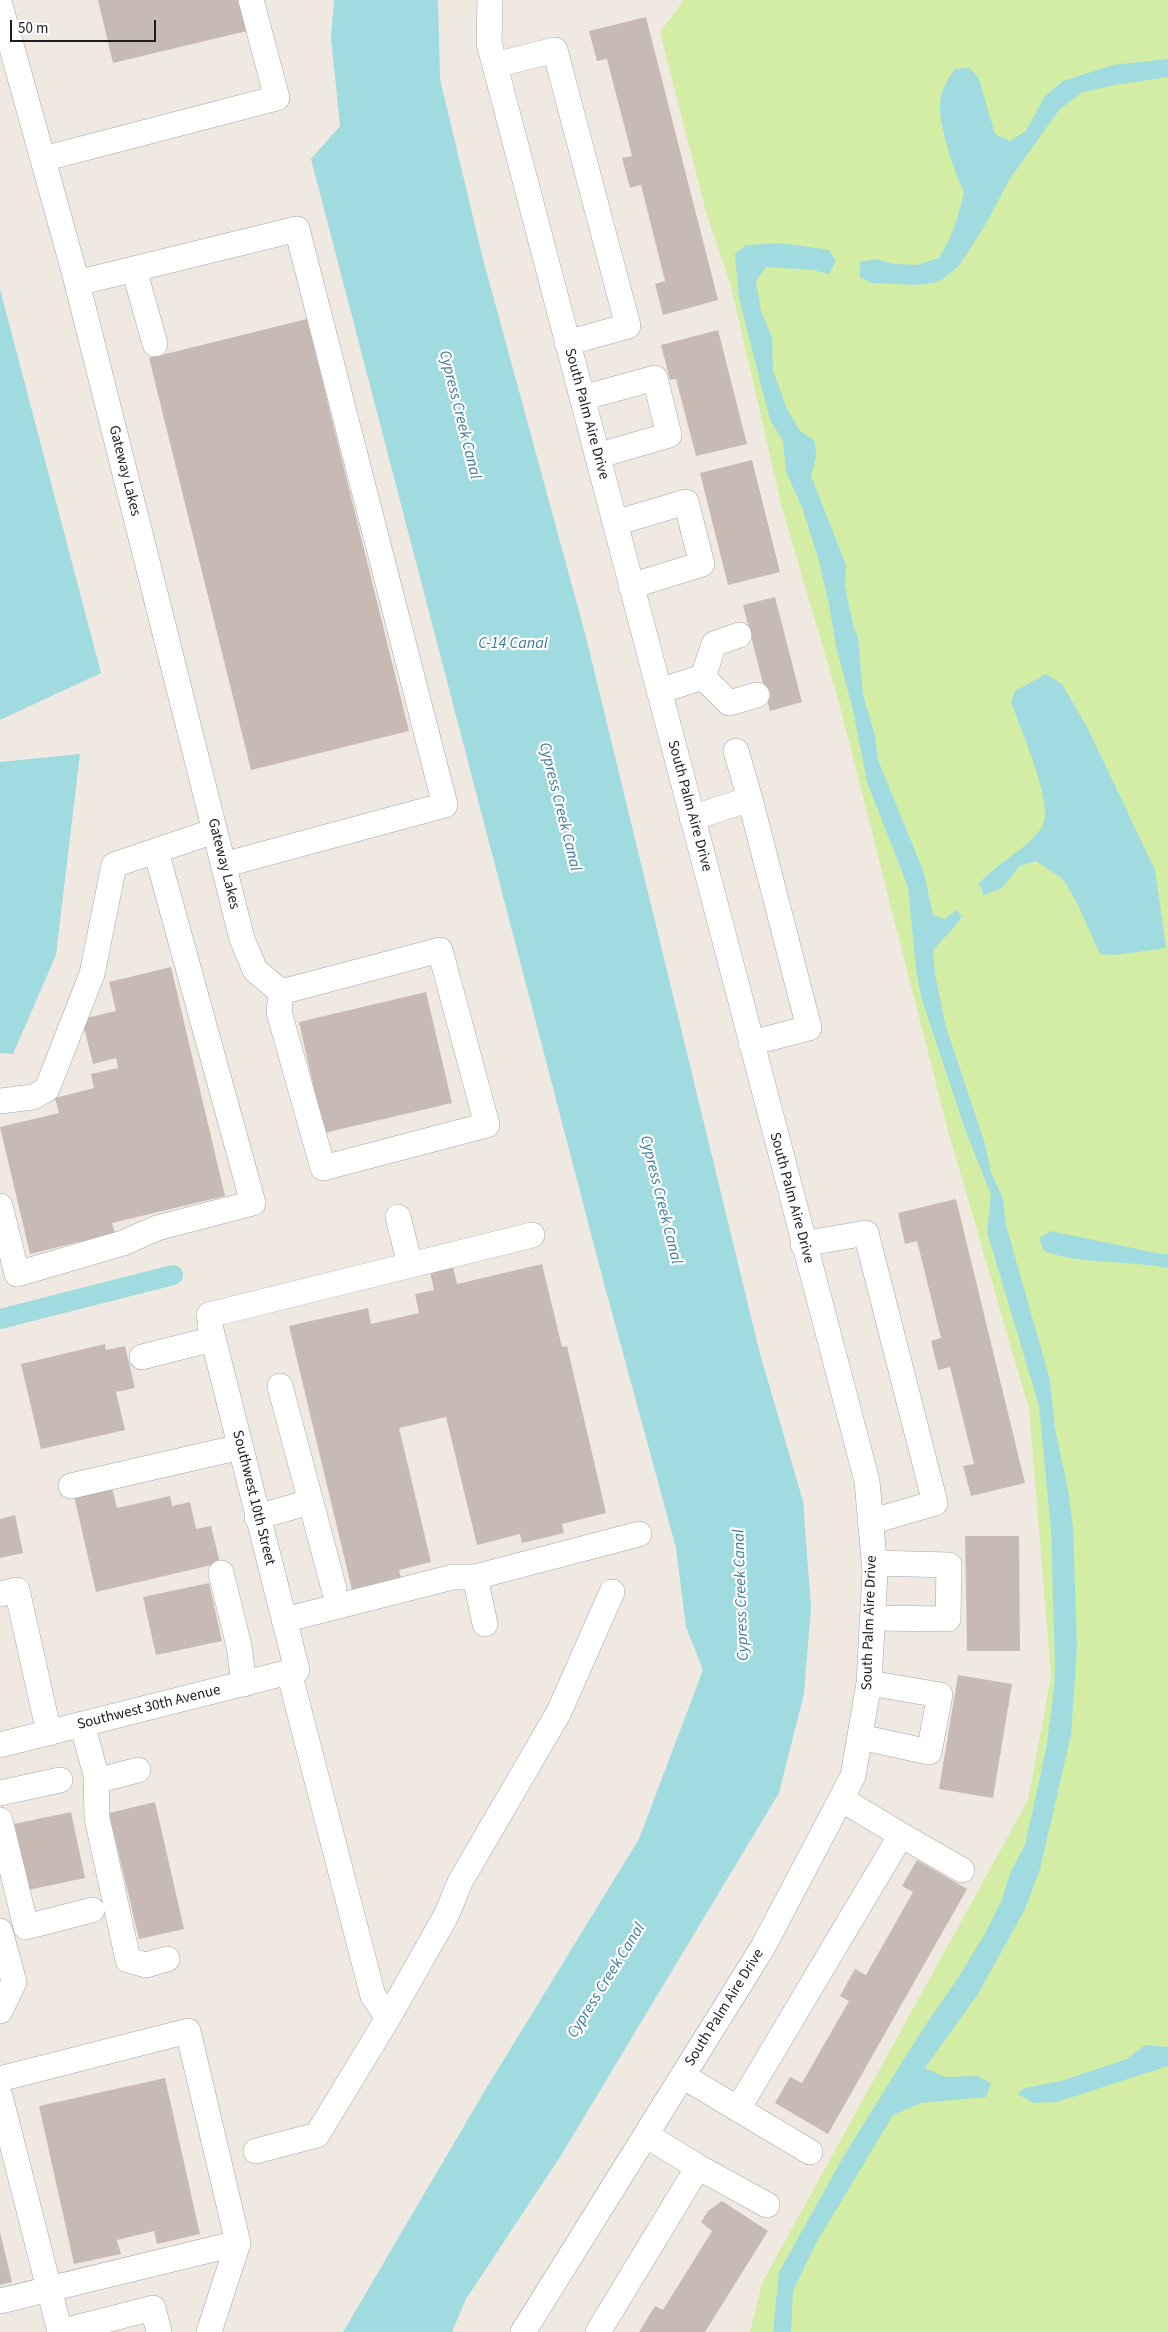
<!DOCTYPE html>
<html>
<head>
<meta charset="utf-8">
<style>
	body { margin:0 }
	#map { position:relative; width:1168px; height:2332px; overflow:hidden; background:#efe9e2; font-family:"Source Sans 3",sans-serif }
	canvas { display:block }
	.scale { position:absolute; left:10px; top:20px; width:146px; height:22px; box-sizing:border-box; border:2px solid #1d1d1d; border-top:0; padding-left:6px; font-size:15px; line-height:18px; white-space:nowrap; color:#1d1d1d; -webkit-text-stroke:4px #fff; paint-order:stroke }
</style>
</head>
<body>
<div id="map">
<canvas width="1168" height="2332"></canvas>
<div class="scale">50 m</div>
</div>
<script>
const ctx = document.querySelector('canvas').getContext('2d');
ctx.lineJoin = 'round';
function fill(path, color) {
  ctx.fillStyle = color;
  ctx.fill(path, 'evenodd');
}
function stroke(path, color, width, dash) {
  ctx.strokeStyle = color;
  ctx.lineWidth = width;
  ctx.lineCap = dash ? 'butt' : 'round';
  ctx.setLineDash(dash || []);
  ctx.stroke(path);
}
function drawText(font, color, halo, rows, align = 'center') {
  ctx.font = font + ' "Source Sans 3",sans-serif';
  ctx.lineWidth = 4.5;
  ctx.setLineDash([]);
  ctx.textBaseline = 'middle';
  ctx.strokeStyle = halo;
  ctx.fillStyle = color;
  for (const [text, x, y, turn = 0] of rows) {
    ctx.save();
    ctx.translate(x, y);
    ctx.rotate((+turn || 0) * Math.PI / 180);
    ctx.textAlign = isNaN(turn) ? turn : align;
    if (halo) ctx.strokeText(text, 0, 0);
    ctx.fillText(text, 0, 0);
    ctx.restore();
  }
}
fill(new Path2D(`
	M684 0H1168V2332H750L762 2283 1028 1800 1051 1676 1029 1409 947 1127 838 699 781 504 731 286 706 212 660 32Z`), '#d3eda5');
fill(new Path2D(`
	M334 0H438L440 79 483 259 586 637 760 1354 803 1501 811 1607 804 1694 779 1793 560 2157 466 2299 452 2332H343L484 2092 639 1839 703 1670 686 1627 676 1548 602 1276 311 159 340 126 331 38Z
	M1168 59V77L1115 85 1081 93 1059 110 1009 180 983 229 958 267 938 282 918 285 871 283 860 277V262L876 259 895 264 917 265 939 258C952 237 959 216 964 192 955 174 940 129 940 109 939 94 946 81 955 69L970 68 979 79 995 134 1010 141 1026 131 1045 96 1063 81 1113 65Z
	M781 243 829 250 836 261 829 274 813 270 766 267 756 281 761 311 772 337 773 370 786 407 800 431 815 441 816 457 811 476 846 565 845 586 854 629 858 637 863 695 875 735 878 760 924 873 933 915 945 919 956 910 962 916C954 930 942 938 933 951L935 974 946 1027 985 1144 991 1172 1003 1199 1006 1225 1050 1380 1055 1428 1069 1495 1073 1529 1077 1646 1071 1735 1040 1869 1025 1909 978 1994 925 2068 945 2077 977 2076 991 2083 986 2097 921 2103 893 2115 815 2245 793 2291 791 2332H773L779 2272 845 2154 922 2030 960 1975 984 1935 1001 1902 1011 1871 1025 1845 1046 1749 1054 1690 1055 1667 1051 1530 1039 1406 987 1232 991 1195 965 1129 921 997 916 969 908 887 867 782 853 710 836 647 829 604 817 554 802 507 786 472 783 441 770 420 739 298 735 254 746 245Z
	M0 289 101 673 0 720Z
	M1046 674 1062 684 1088 729 1155 870 1166 948 1115 955 1100 954 1077 903 1063 879 1036 861 1020 866 1002 888 984 895 979 884C997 862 1026 851 1042 827 1056 808 1019 725 1011 702L1015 691Z
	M80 754 56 955 13 1054 0 1053V762Z
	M1051 1231 1161 1254H1168V1268C1126 1260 1084 1265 1044 1251L1039 1238Z
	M1145 2045 1168 2047V2066L1057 2102 1034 2103 1018 2094 1025 2088 1061 2081 1127 2059Z`), '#a0dbe0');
stroke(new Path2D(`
	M0 1319 173 1275`), '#a0dbe0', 20);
fill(new Path2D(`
	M98 0H240L247 31 113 63Z
	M646 17 718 300 663 315 655 284 665 281 641 185 630 188 622 158 632 156 607 59 597 61 589 31Z
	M307 319 409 731 251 770 149 358Z
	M718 330 747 444 696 456 676 379 670 380 661 345Z
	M752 460 780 572 728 585 700 473Z
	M775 597 802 702 770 711 743 605Z
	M171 967 225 1196 112 1223 115 1233 30 1254 0 1127 59 1113 55 1098 94 1088 91 1074 118 1068 116 1058 93 1064 82 1019 116 1011 109 982Z
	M426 992 452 1103 324 1133 299 1022Z
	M956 1199 1025 1483 971 1496 963 1466 974 1464 950 1367 938 1370 931 1341 941 1338 917 1241 905 1244 898 1213Z
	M542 1264 562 1347 567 1346 606 1513 562 1524 564 1533 522 1543 520 1534 477 1545 446 1417 399 1428 431 1562 399 1570 402 1582 353 1594 289 1326 368 1308 371 1324 419 1313 415 1294 434 1290 430 1272 453 1267 457 1284Z
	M105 1344 106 1350 125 1346 135 1388 116 1392 125 1430 41 1449 21 1364Z
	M112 1487 117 1508 170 1496 172 1506 190 1502 196 1529 211 1526 220 1563 96 1592 74 1496Z
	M15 1515 23 1553 0 1558V1519Z
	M965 1536H1019L1020 1651H967Z
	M209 1583 222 1641 156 1655 143 1597Z
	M958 1675 1012 1684 993 1798 939 1789Z
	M155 1802 184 1929 139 1939 109 1813Z
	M71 1812 85 1878 28 1890 14 1824Z
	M917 1860 967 1889 828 2134 775 2103 790 2077 802 2083 849 2001 840 1996 855 1969 866 1975 913 1892 902 1886Z
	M165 2078 200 2234 157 2244 154 2231 117 2240 121 2254 74 2264 39 2106Z
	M722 2201 768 2231 705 2332H639L655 2306 663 2310 712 2231 701 2222 708 2211Z
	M0 2232 12 2282 0 2285Z`), '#c7bab5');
const minor = new Path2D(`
	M490 0 489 43 867 1481 875 1571 869 1683 853 1776 763 1947 523 2332
	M0 5 75 275 242 939 255 970 281 992 440 950 487 1125 323 1168 279 1012 281 992
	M495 65 555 50 628 326 567 343
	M43 159 277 98 251 0
	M134 269 155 344
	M77 283 297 229 445 805 223 865
	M582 398 655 378 669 435 597 456
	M615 523 686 502 702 564 631 586
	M703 677 729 703 757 695
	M659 691 703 677 714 644 739 635
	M736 751 750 799
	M692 818 750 799 809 1028 751 1043
	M0 1101 33 1097 47 1089 92 974 114 865 214 831
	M0 1206 17 1274 123 1243 157 1228 253 1203 156 851
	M398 1217 410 1265
	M803 1244 866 1233 935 1503 870 1522
	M209 1315 532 1235
	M142 1357 213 1339
	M280 1386 334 1589
	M71 1486 240 1447
	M257 1517 310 1502
	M221 1573 239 1646 244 1684
	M0 1594 17 1590 49 1733
	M872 1618 948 1619 949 1565 874 1563
	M284 1620 453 1577H475
	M485 1624 475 1577 639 1534
	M289 1672 373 1996 388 2018
	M82 1724 96 1775 97 1818 128 1960 146 1965 167 1959
	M860 1737 929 1752 940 1695 869 1683
	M0 1745 297 1670 210 1326
	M96 1781 138 1770
	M0 1793 60 1780
	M0 1820 26 1927 92 1910
	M901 1835 962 1870
	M0 1931 14 1982 0 2011
	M683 2076 738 2109 901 1835 841 1799
	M0 2079 188 2031 238 2243 0 2301
	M0 2096 60 2332
	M738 2109 810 2152
	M256 2151 317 2135 388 2018 447 1914 460 1882 559 1712 612 1592
	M698 2167 767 2205
	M59 2332 153 2308 159 2332
	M209 2332 238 2243
	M598 2332 698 2167 646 2135`);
stroke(minor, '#a4a4a4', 26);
stroke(minor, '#fff', 25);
drawText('15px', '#1d1d1d', '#fff', [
	["South Palm Aire Drive",586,414,75],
	["Gateway Lakes",124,471,76],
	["South Palm Aire Drive",689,806,75],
	["Gateway Lakes",223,864,76],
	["South Palm Aire Drive",791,1198,75],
	["Southwest 10th Street",253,1498,76],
	["South Palm Aire Drive",870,1623,-88],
	["Southwest 30th Avenue",149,1708,-14],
	["South Palm Aire Drive",725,2008,-58]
]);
drawText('italic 16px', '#3c7a9b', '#fff', [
	["Cypress Creek Canal",459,415,76],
	["C-14 Canal",513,644],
	["Cypress Creek Canal",559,807,76],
	["Cypress Creek Canal",660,1200,76],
	["Cypress Creek Canal",742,1595,-92],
	["Cypress Creek Canal",607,1981,-58]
]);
</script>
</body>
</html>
